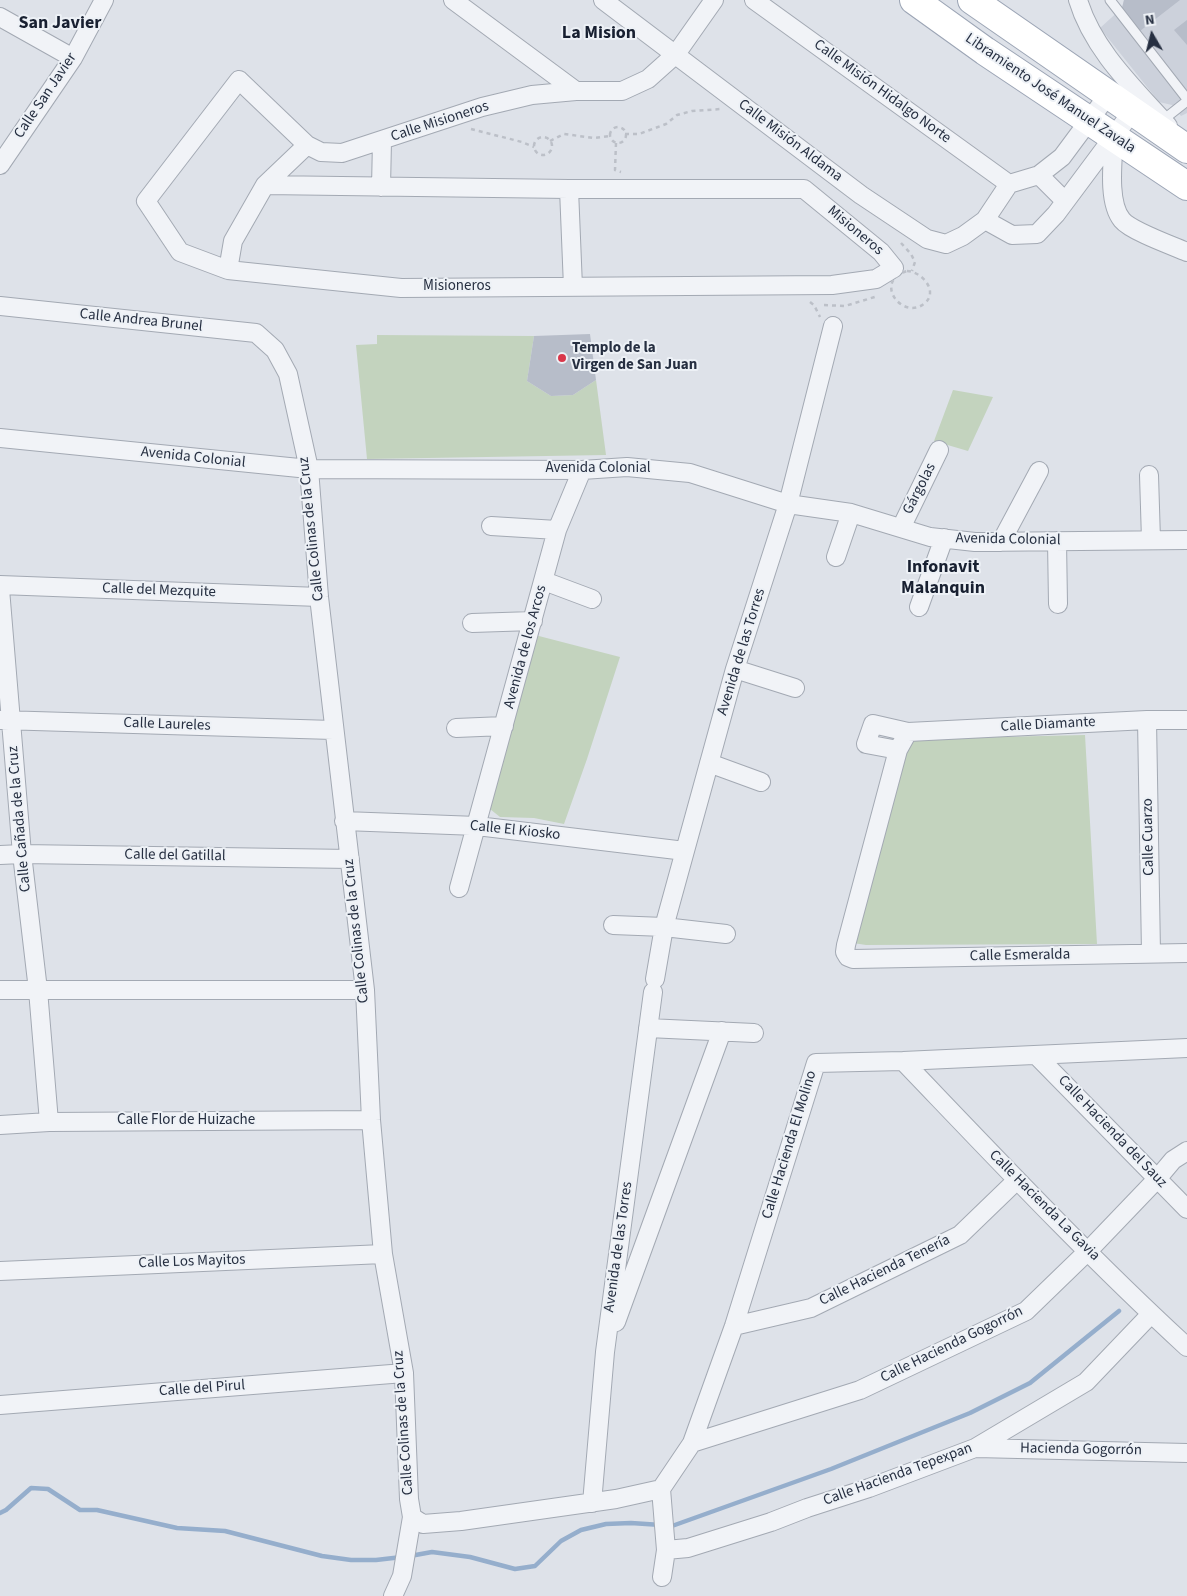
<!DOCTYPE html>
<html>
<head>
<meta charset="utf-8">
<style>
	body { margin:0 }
	#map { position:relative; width:1187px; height:1596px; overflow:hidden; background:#dee2e9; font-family:"Source Sans 3",sans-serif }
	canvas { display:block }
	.north { position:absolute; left:1127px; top:10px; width:50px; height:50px; -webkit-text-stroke:4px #edf1f6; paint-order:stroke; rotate:352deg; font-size:14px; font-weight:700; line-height:20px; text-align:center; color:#262f41 }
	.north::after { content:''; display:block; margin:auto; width:18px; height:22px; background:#262f41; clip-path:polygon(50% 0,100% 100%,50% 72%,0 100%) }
</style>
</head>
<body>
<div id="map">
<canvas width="1187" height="1596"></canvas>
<div class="north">N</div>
</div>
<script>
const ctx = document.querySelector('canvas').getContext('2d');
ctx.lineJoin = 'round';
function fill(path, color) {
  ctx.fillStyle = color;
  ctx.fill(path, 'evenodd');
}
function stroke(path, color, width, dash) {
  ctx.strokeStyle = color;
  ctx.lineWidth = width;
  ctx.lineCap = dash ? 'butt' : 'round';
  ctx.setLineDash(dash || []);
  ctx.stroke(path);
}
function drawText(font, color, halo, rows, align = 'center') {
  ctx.font = font + ' "Source Sans 3",sans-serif';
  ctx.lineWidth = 4;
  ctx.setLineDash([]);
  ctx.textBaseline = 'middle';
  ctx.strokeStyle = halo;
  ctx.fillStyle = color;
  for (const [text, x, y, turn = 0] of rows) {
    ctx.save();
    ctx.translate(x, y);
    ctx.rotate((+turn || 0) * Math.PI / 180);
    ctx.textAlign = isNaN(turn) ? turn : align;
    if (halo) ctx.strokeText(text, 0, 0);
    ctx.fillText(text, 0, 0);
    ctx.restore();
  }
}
fill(new Path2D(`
	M1124 0H1187V113L1181 116 1172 105 1159 102 1100 28 1122 8Z`), '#ccd1db');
fill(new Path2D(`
	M377 335 534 336 527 381 551 396 573 395 596 380 606 455 367 459 356 345 377 344Z
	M953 390 993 397 968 451 934 441Z
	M535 635 620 657 587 759 564 824 534 818 500 817 490 809Z
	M1085 735 1097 944 866 945 853 943 902 763 913 739Z`), '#c3d3be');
stroke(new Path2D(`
	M0 1513 6 1510 31 1488 48 1489 80 1510H97L177 1528 225 1531 322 1556 351 1560H376L402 1557
	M669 1526H672L831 1469 970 1413 1030 1383 1119 1311
	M410 1556 432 1552 470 1557 515 1569 535 1566 561 1541 581 1530 606 1524 631 1523 661 1525`), '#95aecc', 4.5);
fill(new Path2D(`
	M1124 0H1180L1140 31 1122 8Z
	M1187 20V45L1174 30Z
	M590 334 596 380 573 395 551 396 527 381 534 336Z`), '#b7bdc9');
const lane = new Path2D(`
	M1110 0 1187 99
	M1163 120 1187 101`);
const street = new Path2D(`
	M453 0 576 91
	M603 0 861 195 927 239 946 244 963 236 985 220 1009 184 1039 175 1062 157 1108 95
	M754 0 1009 184
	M1078 0C1093 50 1134 88 1168 126
	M0 17 73 58
	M1114 137C1113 159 1107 202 1122 220 1131 231 1173 246 1187 252
	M0 165 73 58 104 0
	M1039 175 1065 201
	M265 185 569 189H804L881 252 894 268 876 279 832 285 401 288 228 270 180 252 146 201 239 80 307 145 321 152 342 153 482 107 532 95 576 91H622L648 79 676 54 714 0
	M381 187 382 141
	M569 189 573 287
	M985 220 1012 235 1037 234 1056 214 1132 112
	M228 270 233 241 265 185 307 145
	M0 306 256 333 275 350 288 374 309 469 319 597 365 990 371 1120 383 1254 404 1373 409 1499 412 1517 402 1576 393 1596
	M0 438 309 469 582 470 627 467 690 473 788 504 851 513 930 537 975 542 1187 540
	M1149 475 1151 540
	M491 526 557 530
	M901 528 939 450
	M1057 541 1058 604
	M1001 542 1039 471
	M836 557 851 513
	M544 581 592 599
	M0 585 319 597
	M0 589 22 854 38 990 49 1122
	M919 607 944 538
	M472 623 533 621
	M735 669 795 688
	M1 720 333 730
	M1147 720 1151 953
	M456 728 504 726
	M908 732 898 750 846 945 845 952 848 957 853 959 1187 953
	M898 750 866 744 873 724 908 732 1147 720H1187
	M709 763 761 782
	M344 821 477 826 685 851
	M0 855 22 854 350 859
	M459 888 557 530 582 470
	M613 925 664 927 726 934
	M655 979 664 927 735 669 788 504 833 326
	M0 990H365
	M648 1028 754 1033
	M1037 1056 1187 1209
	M903 1061C996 1158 1088 1256 1187 1347
	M0 1125 49 1122 371 1120
	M0 1271 383 1254
	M616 1322 722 1031
	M734 1326 811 1308 960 1235 1017 1180
	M0 1405 404 1373
	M692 1443 860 1390 1026 1311 1088 1251 1157 1179 1173 1160 1187 1151
	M976 1448 1187 1453
	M592 1503 605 1352 653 992
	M412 1517 423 1524 461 1521 616 1499 661 1489
	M666 1550 688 1548 771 1522 807 1508 869 1488 975 1448 1086 1382 1151 1314
	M662 1577 666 1550 661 1489 692 1443 734 1326 816 1063 903 1061 1187 1048`);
const primary = new Path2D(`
	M914 0 985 51 1187 186
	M972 0 1187 149`);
stroke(lane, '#a3a9b3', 11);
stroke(street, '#a3a9b3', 20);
stroke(primary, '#9ca5b5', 30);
stroke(new Path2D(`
	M610 135a8 8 0 1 1 16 0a8 8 0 1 1-16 0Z
	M471 129 522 142 534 147
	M625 134H639L666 124 677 115 692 111 721 109
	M534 146a9 9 0 1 1 18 0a9 9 0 1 1-18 0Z
	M550 141 564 134 594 138 610 136
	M616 143 615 170 621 172
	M901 243 911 254 915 262 912 271
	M907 271C921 271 939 291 925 303 903 322 872 281 907 271Z
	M810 302 814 305 820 317
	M824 305 845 306 878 296`), '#bcc0c8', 2.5, [4, 4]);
stroke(lane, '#f1f3f7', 9);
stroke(street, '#f1f3f7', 18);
stroke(primary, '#fff', 28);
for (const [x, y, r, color] of [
	[562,358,5,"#d9374a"]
]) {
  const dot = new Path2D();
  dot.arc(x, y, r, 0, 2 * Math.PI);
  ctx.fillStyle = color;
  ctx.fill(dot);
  stroke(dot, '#edf1f6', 2);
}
drawText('15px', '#262f41', '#edf1f6', [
	["Calle Misión Hidalgo Norte",882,92,36],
	["Libramiento José Manuel Zavala",1050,94,34],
	["Calle San Javier",46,96,-56],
	["Calle Misioneros",440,122,-18],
	["Calle Misión Aldama",790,141,37],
	["Misioneros",855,231,40],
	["Misioneros",457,287],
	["Calle Andrea Brunel",141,321,6],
	["Avenida Colonial",193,458,6],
	["Avenida Colonial",598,469],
	["Gárgolas",920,489,-63],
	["Calle Colinas de la Cruz",312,529,-96],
	["Avenida Colonial",1008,540,1],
	["Calle del Mezquite",159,591,2],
	["Avenida de los Arcos",526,647,-75],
	["Avenida de las Torres",742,652,-73],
	["Calle Laureles",167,725,2],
	["Calle Diamante",1048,725,-3],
	["Calle Cañada de la Cruz",20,819,-95],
	["Calle El Kiosko",515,831,6],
	["Calle Cuarzo",1149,837,-91],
	["Calle del Gatillal",175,856,1],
	["Calle Colinas de la Cruz",357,931,-96],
	["Calle Esmeralda",1020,956,-1],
	["Calle Flor de Huizache",186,1121],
	["Calle Hacienda del Sauz",1112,1132,46],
	["Calle Hacienda El Molino",790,1145,-73],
	["Calle Hacienda La Gavia",1044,1206,45],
	["Avenida de las Torres",619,1247,-82],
	["Calle Los Mayitos",192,1262,-2],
	["Calle Hacienda Tenería",885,1271,-26],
	["Calle Hacienda Gogorrón",952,1345,-26],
	["Calle del Pirul",202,1389,-4],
	["Calle Colinas de la Cruz",404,1423,-94],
	["Hacienda Gogorrón",1081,1450,1],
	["Calle Hacienda Tepexpan",898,1475,-20]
]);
drawText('bold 15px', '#262f41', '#edf1f6', [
	["Templo de la",572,349],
	["Virgen de San Juan",572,366]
], 'left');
drawText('bold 18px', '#182031', '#edf1f6', [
	["San Javier",60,24],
	["La Mision",599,34],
	["Infonavit",943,568],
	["Malanquin",943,589]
]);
</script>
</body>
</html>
